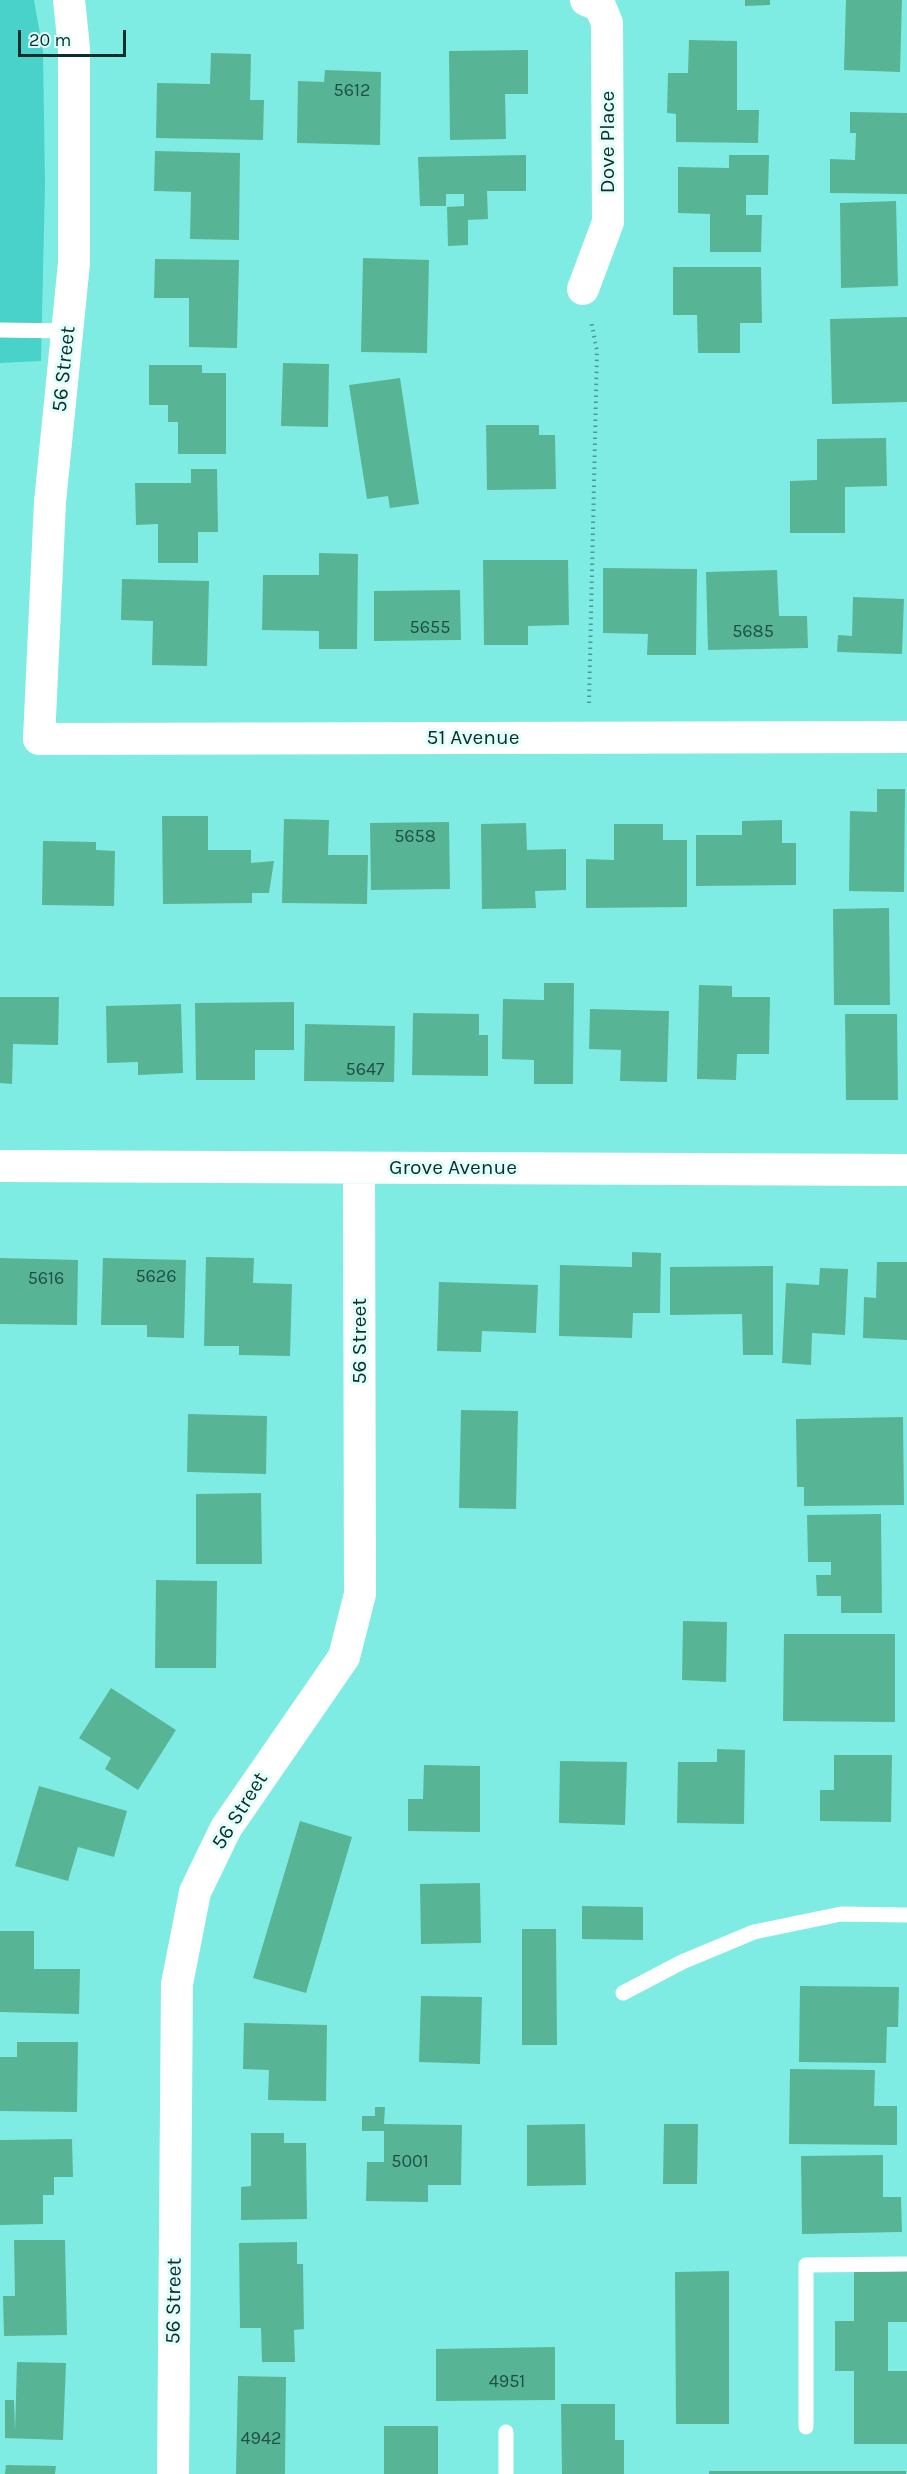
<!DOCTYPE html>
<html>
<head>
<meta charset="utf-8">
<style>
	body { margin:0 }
	#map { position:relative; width:907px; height:2474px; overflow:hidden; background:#7fece4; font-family:Karla,sans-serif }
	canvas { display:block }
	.scale { position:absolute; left:18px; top:30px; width:108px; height:27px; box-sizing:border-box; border:3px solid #0b2f2d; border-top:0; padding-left:8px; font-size:18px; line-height:21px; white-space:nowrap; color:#0b2f2d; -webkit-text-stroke:4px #e1fefb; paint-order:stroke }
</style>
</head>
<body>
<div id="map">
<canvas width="907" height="2474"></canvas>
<div class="scale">20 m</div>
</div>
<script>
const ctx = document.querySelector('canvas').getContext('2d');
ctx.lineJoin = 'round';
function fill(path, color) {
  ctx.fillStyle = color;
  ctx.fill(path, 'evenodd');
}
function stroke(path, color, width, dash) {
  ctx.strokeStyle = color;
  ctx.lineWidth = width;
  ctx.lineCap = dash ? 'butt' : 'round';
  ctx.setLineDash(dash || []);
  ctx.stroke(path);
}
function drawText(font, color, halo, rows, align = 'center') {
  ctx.font = font + ' Karla,sans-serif';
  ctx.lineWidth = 6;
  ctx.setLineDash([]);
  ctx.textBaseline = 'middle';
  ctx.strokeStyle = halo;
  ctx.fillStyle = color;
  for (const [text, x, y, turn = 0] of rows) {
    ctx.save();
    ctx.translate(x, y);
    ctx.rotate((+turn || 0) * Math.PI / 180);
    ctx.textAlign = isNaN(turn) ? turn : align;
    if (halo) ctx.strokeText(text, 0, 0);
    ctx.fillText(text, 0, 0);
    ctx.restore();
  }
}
fill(new Path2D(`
	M0 0H34L43 51 45 184 41 361 0 363Z`), '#49d2c9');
fill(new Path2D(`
	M745 0H770V5L745 6Z
	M846 0H902L900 72 844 70Z
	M689 40 737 41V110H759L758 143 676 142V114L667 113 668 73H688Z
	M528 50V94H505L506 139 450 140 449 51Z
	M211 53 251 54 250 100H264L263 140 156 138 157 83 210 84Z
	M325 70 381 72 380 145 297 143 298 81 324 82Z
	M850 112 907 113V194L830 193V159L855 160 856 133H850Z
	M155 151 240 153 239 240 190 239 191 192 154 191Z
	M526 155V191H487L488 219 468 220V245L448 246 447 207 464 206V194H446V206H420L418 157Z
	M729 155H769L768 195H746V215H762L761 252H710V214L678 213V167L729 168Z
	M896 201 898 286 841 288 840 203Z
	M363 258 429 260 427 353 361 352Z
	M155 259 239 260 237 348 189 347V298H154Z
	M673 267H761L762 323H740V353H698L697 315H673Z
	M907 317V402L832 404 830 319Z
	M283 363 329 364 328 427 281 426Z
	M149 365H202V373H226V454H178V422H168V405H149Z
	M400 378 419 504 390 508 388 496 367 499 349 385Z
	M486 425H539V435H555L556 489 487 490Z
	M886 438 887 486 845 487V533H790V481L817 480V439Z
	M191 469H217L218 532H198V563H158V524L136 525 135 483H191Z
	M319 553 358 554 357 649H319V631L262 630 263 575H319Z
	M483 560H568L569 625 528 626V645H484Z
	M603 568 697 569 696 655H647L648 634 603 633Z
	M777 570 779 616H807L808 648 708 650 706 572Z
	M122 579 209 581 207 666 152 665 153 621 121 620Z
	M460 590 461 640 374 641V591Z
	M853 597 904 599 902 654 837 652 838 635 852 636Z
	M877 789H905L904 892 849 891 850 811 877 812Z
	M162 816H208V850H251V863L274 861 269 893H252V903L163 904Z
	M284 819 329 820 328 855H368L367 904 282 903Z
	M782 820V843H796V885L696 886V835H742V821Z
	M449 822 450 889 371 890 370 823Z
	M526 823 527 850 566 849V890L535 891 536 908 482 909 481 824Z
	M614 824H663V840H687V907L586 908V859L614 860Z
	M43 841 96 842V850L115 851 114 906 42 905Z
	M889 908 890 1005H834L833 909Z
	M544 983H574L573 1084H534V1060L502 1059 503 999 544 1000Z
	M699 985 732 986V997H770L769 1054H737L736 1080 697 1079Z
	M0 997H59L58 1045 13 1044 12 1084 0 1083Z
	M294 1002V1050H255V1080H196L195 1003Z
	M181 1004 183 1073 138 1075V1062L107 1063 106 1006Z
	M590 1009 669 1011 667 1082 620 1081 621 1050 589 1049Z
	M413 1013 479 1014V1035H488V1076L412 1075Z
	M845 1014H897L898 1100H846Z
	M305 1024 395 1026 394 1082 304 1081Z
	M632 1252 661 1253 660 1313H633L632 1338 559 1336 560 1265 632 1267Z
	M206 1257 254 1258 253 1283 292 1284 290 1356 239 1355V1346H204Z
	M0 1258 78 1260 77 1325 0 1324Z
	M103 1258 186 1260 184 1338 147 1337V1325H101Z
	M877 1262H907V1340L863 1338 864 1297 876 1298Z
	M773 1266V1355H743L742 1314 670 1315V1267Z
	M820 1268 848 1269 845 1335 812 1333 811 1365 782 1363 786 1283 819 1285Z
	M439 1282 538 1285 536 1333 482 1331 481 1352 437 1351Z
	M461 1410 518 1411 516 1509 459 1508Z
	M188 1414 267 1416 266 1474 187 1472Z
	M903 1417 904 1505 804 1506V1487H797L796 1419Z
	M261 1493 262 1564H196V1494Z
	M881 1514 882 1613H841V1596H817L816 1575H831V1562H808L807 1515Z
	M156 1580 217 1581 216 1668H155Z
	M683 1621 727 1622 726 1682 682 1680Z
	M784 1634H895V1722L783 1721Z
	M111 1688 176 1730 138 1790 105 1769 111 1758 79 1738Z
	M717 1749 745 1750 744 1824 677 1823 678 1762H717Z
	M834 1755H892L891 1822 820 1821V1790H834Z
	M560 1761 627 1762 625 1825 559 1823Z
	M424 1765 480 1766V1832L408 1831V1799H423Z
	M39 1786 127 1811 114 1857 78 1847 68 1881 15 1866Z
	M300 1821 352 1837 306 1993 253 1978Z
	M480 1883 481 1943 421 1944 420 1884Z
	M582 1906 643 1907V1940L582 1939Z
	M522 1929H556L557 2045H522Z
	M0 1931H34V1969H80L79 2014 0 2012Z
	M800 1986 899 1987 898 2027H887L886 2063 799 2062Z
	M421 1996 482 1997 480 2064 419 2062Z
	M244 2023 327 2025 326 2101 268 2100 269 2070 243 2069Z
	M17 2042H78L77 2112 0 2111V2057H17Z
	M790 2069 875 2070 874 2106H897V2145L789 2144Z
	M375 2107H385L384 2124 462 2125 461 2185H428V2202L366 2201 367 2162H384V2131H362V2116H375Z
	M585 2124 586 2185 527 2186V2125Z
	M664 2124H698L697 2184H663Z
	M251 2133H284V2143H306L307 2219 241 2220V2187L251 2186Z
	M72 2139 73 2177H54V2195H43V2224L0 2225V2140Z
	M883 2155V2197H901L902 2232 802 2234 801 2156Z
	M14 2240H65L67 2335 4 2336 3 2296H15Z
	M297 2242V2264H303L304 2329 294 2330 295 2362H262L261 2328H240L239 2243Z
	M729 2271V2424H676L675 2272Z
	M907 2271V2322H888V2371H907V2444H854V2371H835V2321H854V2272Z
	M555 2347V2400L436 2401V2349Z
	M17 2362 66 2363 63 2440 5 2438V2400H14L15 2431Z
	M238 2376 286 2377 285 2474H236Z
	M561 2404H615V2440H624V2474H562Z
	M384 2426H438V2474H384Z
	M6 2465 56 2466 55 2474H5Z
	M709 2471H906V2474H709Z`), '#57b595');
stroke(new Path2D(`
	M589 703 597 351 591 321`), '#4c9994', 4, [1.5, 4.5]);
stroke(new Path2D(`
	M0 330 68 331
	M623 1993 682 1962 754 1932 841 1914 907 1915
	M806 2427V2265L907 2264
	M506 2474V2432`), '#fff', 15);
stroke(new Path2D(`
	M69 0 74 48V263L50 502 39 739 907 737
	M583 289 608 222 607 23 600 6 586 0
	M0 1166 907 1170
	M173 2474 177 1984 195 1892 226 1828 344 1657 360 1594 359 1168`), '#fff', 32);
drawText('18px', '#1e5047', null, [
	["5612",352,91],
	["5655",430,628],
	["5685",753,632],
	["5658",415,837],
	["5647",365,1070],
	["5626",156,1277],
	["5616",46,1279],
	["5001",410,2162],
	["4951",507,2382],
	["4942",261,2439]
]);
drawText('21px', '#0b2f2d', '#e1fefb', [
	["Dove Place",608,142,-90],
	["56 Street",64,369,-84],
	["51 Avenue",473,738],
	["Grove Avenue",453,1168],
	["56 Street",360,1341,-90],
	["56 Street",240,1811,-58],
	["56 Street",174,2301,-89]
]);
</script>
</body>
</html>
